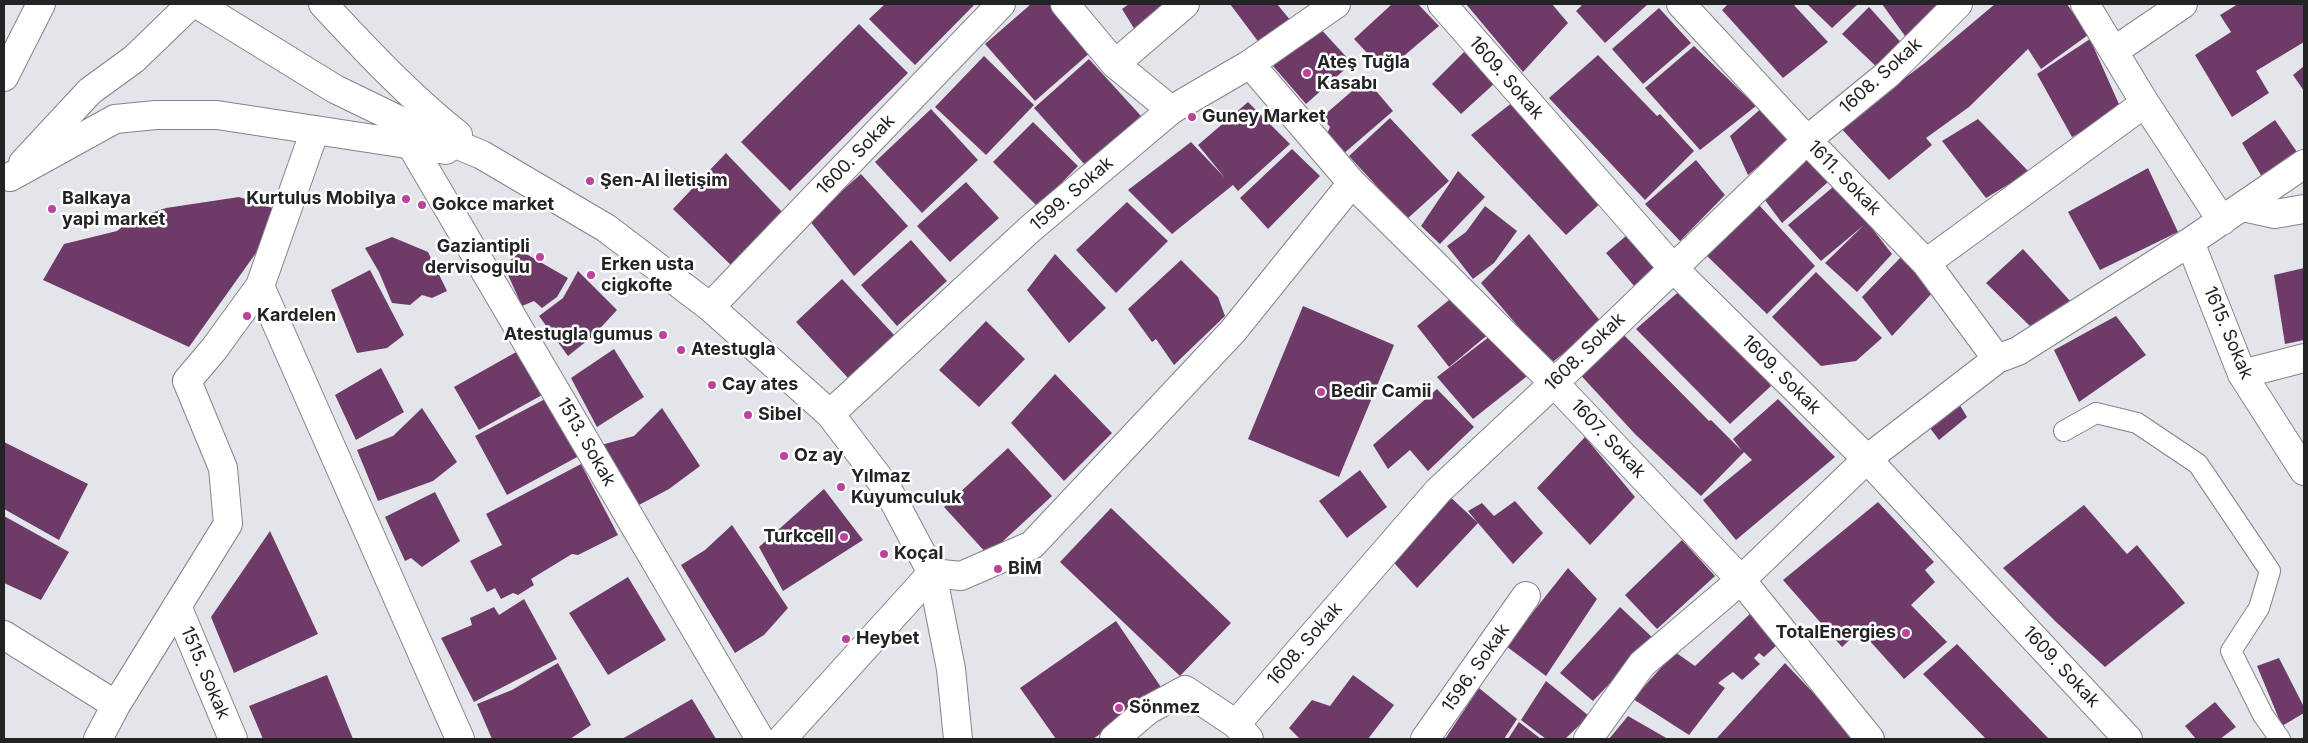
<!DOCTYPE html>
<html>
<head>
<meta charset="utf-8">
<style>
	body { margin:0 }
	#map { position:relative; width:2308px; height:743px; overflow:hidden; background:#e4e5eb; font-family:Inter,sans-serif }
	canvas { display:block }
	.frame { position:absolute; inset:0; border:5px solid #222325; pointer-events:none }
</style>
</head>
<body>
<div id="map">
<canvas width="2308" height="743"></canvas>
<div class="frame"></div>
</div>
<script>
const ctx = document.querySelector('canvas').getContext('2d');
ctx.lineJoin = 'round';
function fill(path, color) {
  ctx.fillStyle = color;
  ctx.fill(path, 'evenodd');
}
function stroke(path, color, width, dash) {
  ctx.strokeStyle = color;
  ctx.lineWidth = width;
  ctx.lineCap = dash ? 'butt' : 'round';
  ctx.setLineDash(dash || []);
  ctx.stroke(path);
}
function drawText(font, color, halo, rows, align = 'center') {
  ctx.font = font + ' Inter,sans-serif';
  ctx.lineWidth = 5;
  ctx.setLineDash([]);
  ctx.textBaseline = 'middle';
  ctx.strokeStyle = halo;
  ctx.fillStyle = color;
  for (const [text, x, y, turn = 0] of rows) {
    ctx.save();
    ctx.translate(x, y);
    ctx.rotate((+turn || 0) * Math.PI / 180);
    ctx.textAlign = isNaN(turn) ? turn : align;
    if (halo) ctx.strokeText(text, 0, 0);
    ctx.fillText(text, 0, 0);
    ctx.restore();
  }
}
fill(new Path2D(`
	M885 4H975L915 65 869 19Z
	M1031 4H1051L1092 51 1035 101 985 44Z
	M1129 4H1175L1138 35 1122 9Z
	M1230 4H1277L1291 21 1260 44Z
	M1392 4H1418L1439 26 1385 72 1354 39Z
	M1466 4H1552L1568 23 1523 72Z
	M1583 4H1648L1605 43 1576 11Z
	M1728 4H1793L1828 42 1783 78 1722 10Z
	M1807 4H1858L1832 28Z
	M1882 4H1939L1910 43Z
	M1995 4H2067L2088 35 2041 69 2028 49 1969 107 1926 138 1932 145 1889 180 1837 124 1885 93 1926 62Z
	M2238 4H2304V42L2256 71 2269 93 2232 117 2195 55 2231 32 2220 15Z
	M1869 7 1906 48 1881 71 1842 34Z
	M1659 8 1691 43 1643 84 1612 49Z
	M859 24 908 73 790 191 741 142Z
	M1318 26 1352 63 1306 104 1273 66Z
	M2090 39 2122 111 2072 137 2037 74Z
	M1694 46 1756 106 1700 150 1645 88Z
	M1464 52 1495 83 1461 114 1432 84Z
	M1598 55 1657 116 1660 114 1694 151 1645 200 1549 98Z
	M984 56 1034 105 986 155 935 107Z
	M1089 59 1141 116 1086 166 1034 108Z
	M2304 66V91L2293 75Z
	M1366 79 1393 111 1342 155 1326 136 1330 127 1322 117Z
	M1518 98 1605 199 1566 235 1471 135Z
	M1248 102 1290 144 1238 191 1233 185 1172 234 1128 190 1191 142 1225 178 1198 145Z
	M1764 106 1791 139 1748 175 1730 136Z
	M931 109 978 160 922 213 875 162Z
	M1390 118 1449 181 1407 219 1349 156Z
	M1978 119 2029 172 1986 198 1942 141Z
	M2275 120 2297 152 2262 177 2242 143Z
	M1033 122 1078 166 1038 207 993 162Z
	M1798 148 1828 182 1782 223 1756 188Z
	M1292 149 1320 176 1268 229 1240 198Z
	M726 153 786 216 734 268 673 209Z
	M1696 160 1725 195 1680 241 1645 204Z
	M2148 168 2178 232 2100 270 2068 212Z
	M1458 171 1485 197 1440 244 1421 226Z
	M861 174 908 226 854 276 809 220Z
	M966 182 999 218 950 262 917 226Z
	M1833 187 1867 222 1892 254 1857 292 1825 263 1864 225 1821 261 1788 225Z
	M239 197 282 211 283 215 189 347 43 280 64 244 117 231 131 220 166 208Z
	M1127 202 1168 241 1116 293 1076 250Z
	M1759 205 1815 266 1767 314 1705 254Z
	M1485 206 1517 231 1494 263 1473 279 1447 246 1466 232Z
	M1633 230 1665 265 1635 287 1606 253Z
	M1529 234 1602 323 1550 364 1481 283Z
	M392 237 428 252 447 291 432 298 422 295 410 305 392 303 379 272 365 248Z
	M911 240 947 281 897 326 861 285Z
	M2023 249 2071 302 2032 328 1986 283Z
	M521 251 568 278 557 297 542 308 534 301 522 306 504 266Z
	M1055 254 1106 308 1069 343 1027 290Z
	M1903 255 1934 291 1892 336 1862 297Z
	M1181 260 1218 297 1225 316 1174 365 1156 339 1152 342 1128 309Z
	M2304 268V340L2285 344 2274 275Z
	M370 270 404 335 387 348 357 353 331 290Z
	M578 271 617 310 593 336 568 356 539 316 563 298Z
	M1816 272 1882 338 1856 361 1821 366 1772 317Z
	M842 279 895 336 849 379 796 322Z
	M1683 288 1743 351 1771 386 1730 424 1636 329Z
	M1454 296 1490 333 1449 367 1417 326Z
	M1303 306 1394 345 1339 477 1248 439Z
	M2116 316 2146 355 2079 402 2054 350Z
	M986 321 1025 359 979 407 939 370Z
	M1617 328 1709 421 1711 420 1742 451 1733 439 1778 399 1835 457 1736 540 1703 500 1752 460 1744 452 1701 496 1635 434 1575 369Z
	M1494 333 1531 373 1473 419 1437 377Z
	M614 349 644 397 597 427 571 378Z
	M518 351 542 395 479 430 454 387Z
	M381 368 404 412 356 440 335 395Z
	M1055 374 1112 433 1064 481 1011 423Z
	M1437 389 1474 427 1428 471 1410 450 1388 469 1373 445Z
	M547 398 579 456 507 495 475 436Z
	M1958 402 1967 417 1939 440 1927 424Z
	M422 408 457 462 433 481 378 501 357 450 393 436Z
	M662 408 700 466 669 489 637 506 601 445 634 436Z
	M1585 437 1635 497 1590 545 1537 488Z
	M4 442 88 484 59 540 4 509Z
	M1008 448 1052 496 988 555 944 507Z
	M581 464 618 535 578 555 572 554 531 579 534 585 518 595 513 593 501 599 495 588 487 592 470 561 502 545 486 514Z
	M1360 470 1387 507 1347 538 1319 501Z
	M824 489 863 540 783 591 759 547Z
	M435 492 460 541 422 567 411 558 405 561 385 517Z
	M1446 493 1478 523 1468 511 1482 503 1494 516 1515 501 1543 533 1513 564 1478 523 1417 588 1385 553Z
	M1878 502 1934 562 1925 570 1935 582 1911 605 1947 642 1904 679 1860 630 1842 647 1783 580Z
	M2084 505 2127 554 2137 545 2185 603 2105 667 2055 621 2003 568Z
	M1111 508 1231 623 1180 676 1060 562Z
	M4 516 69 552 41 600 4 583Z
	M732 525 788 608 764 635 735 653 681 565 705 550Z
	M270 531 318 634 234 673 211 617Z
	M1682 540 1715 576 1657 629 1625 595Z
	M1568 568 1597 599 1546 676 1506 646Z
	M628 577 666 640 608 675 569 613Z
	M524 599 557 659 474 702 441 638 472 625 470 618 494 607 499 615Z
	M1620 607 1653 638 1593 701 1560 673Z
	M1753 611 1779 643 1764 657 1759 653 1754 658 1760 664 1742 680 1733 672 1718 683 1725 688 1689 735 1633 699 1675 652 1695 666Z
	M1116 621 1163 690 1093 739H1056L1020 688Z
	M1957 644 2049 739H1986L1923 674Z
	M2279 658 2304 707V713L2282 726 2257 666Z
	M558 663 591 725 570 739H492L477 704 512 690Z
	M1785 663 1857 739H1716Z
	M327 675 353 739H263L249 706Z
	M1353 675 1394 705 1368 739H1300L1289 728 1312 700 1330 706Z
	M1546 681 1589 716 1565 739H1546L1521 720Z
	M1479 688 1517 719 1504 739H1445Z
	M692 699 716 739H622Z
	M2215 702 2236 727 2220 739H2196L2185 726Z
	M1628 716 1668 739H1609Z
	M1519 722 1541 739H1508Z`), '#6e3a68');
const service = new Path2D(`
	M2064 431 2096 413 2137 423 2198 464 2270 571 2259 608 2231 651 2263 715 2280 739`);
const minor = new Path2D(`
	M1065 4 1115 64 1171 110
	M1442 4 1672 267 1867 459 2128 739
	M1681 4 1807 140 1926 263 1997 359
	M2085 4 2145 103 2222 221
	M2114 51 2183 4
	M1115 64 1185 4
	M1250 64 1352 183 1554 383 1741 580 1870 739
	M315 130 260 286 460 739
	M411 145 760 739
	M2243 207 2275 214 2304 209
	M2190 242 2242 374 2304 471
	M1926 263 2145 103
	M710 307 1001 4
	M2242 374 2304 358
	M830 414 1030 229 1171 110 1250 64 1336 4
	M177 606 233 739
	M4 635 116 705
	M1236 724 1438 491 1554 383 1807 140 1888 74 1958 4
	M98 739 116 705 228 524 223 468 187 381 214 349 260 286
	M782 739 932 573 961 576 1032 545 1233 331 1352 183
	M1114 739 1148 710 1185 690 1236 724 1249 739
	M1425 739 1526 596
	M1588 739 1642 664 1741 580 1867 459 1997 359 2018 351 2190 242 2304 164`);
const secondary = new Path2D(`
	M197 4 335 89 403 122 482 155 606 228 710 307 830 414 888 490 932 573 951 669 958 739
	M323 4C366 50 408 95 458 135
	M4 77 41 4
	M23 163 90 91 134 59 191 4
	M10 177 115 119 156 115H217L446 150`);
stroke(service, '#83848a', 22);
stroke(minor, '#83848a', 30);
stroke(secondary, '#83848a', 30);
stroke(service, '#fff', 20);
stroke(minor, '#fff', 28);
stroke(secondary, '#fff', 28);
for (const [x, y, r, color] of [
	[1307,73,5,"#ba449c"],
	[1192,117,5,"#ba449c"],
	[590,181,5,"#ba449c"],
	[406,199,5,"#ba449c"],
	[422,205,5,"#ba449c"],
	[52,209,5,"#ba449c"],
	[540,257,5,"#ba449c"],
	[591,275,5,"#ba449c"],
	[247,316,5,"#ba449c"],
	[663,335,5,"#ba449c"],
	[681,350,5,"#ba449c"],
	[712,385,5,"#ba449c"],
	[1321,392,5,"#ba449c"],
	[748,415,5,"#ba449c"],
	[784,456,5,"#ba449c"],
	[841,487,5,"#ba449c"],
	[844,537,5,"#ba449c"],
	[884,554,5,"#ba449c"],
	[998,569,5,"#ba449c"],
	[1906,633,5,"#ba449c"],
	[846,639,5,"#ba449c"],
	[1119,708,5,"#ba449c"]
]) {
  const dot = new Path2D();
  dot.arc(x, y, r, 0, 2 * Math.PI);
  ctx.fillStyle = color;
  ctx.fill(dot);
  stroke(dot, '#fff', 2);
}
drawText('bold 18px', '#222325', '#fff', [
	["Ateş Tuğla",1317,63],
	["Kasabı",1317,84],
	["Guney Market",1202,117],
	["Şen-Al İletişim",600,181],
	["Balkaya",62,199],
	["yapi market",62,220],
	["Kurtulus Mobilya",396,199,"right"],
	["Gokce market",432,205],
	["Gaziantipli",530,247,"right"],
	["dervisogulu",530,268,"right"],
	["Erken usta",601,265],
	["cigkofte",601,286],
	["Kardelen",257,316],
	["Atestugla gumus",653,335,"right"],
	["Atestugla",691,350],
	["Cay ates",722,385],
	["Bedir Camii",1331,392],
	["Sibel",758,415],
	["Oz ay",794,456],
	["Yılmaz",851,477],
	["Kuyumculuk",851,498],
	["Turkcell",834,537,"right"],
	["Koçal",894,554],
	["BİM",1008,569],
	["TotalEnergies",1896,633,"right"],
	["Heybet",856,639],
	["Sönmez",1129,708]
], 'left');
drawText('18px', '#222325', '#fff', [
	["1608. Sokak",1881,76,-42],
	["1609. Sokak",1506,78,49],
	["1600. Sokak",856,155,-46],
	["1611. Sokak",1844,178,46],
	["1599. Sokak",1072,194,-41],
	["1615. Sokak",2228,333,67],
	["1608. Sokak",1585,352,-44],
	["1609. Sokak",1781,375,45],
	["1607. Sokak",1608,439,47],
	["1513. Sokak",586,442,60],
	["1608. Sokak",1305,644,-49],
	["1609. Sokak",2061,667,47],
	["1596. Sokak",1476,668,-55],
	["1515. Sokak",205,673,67]
]);
</script>
</body>
</html>
